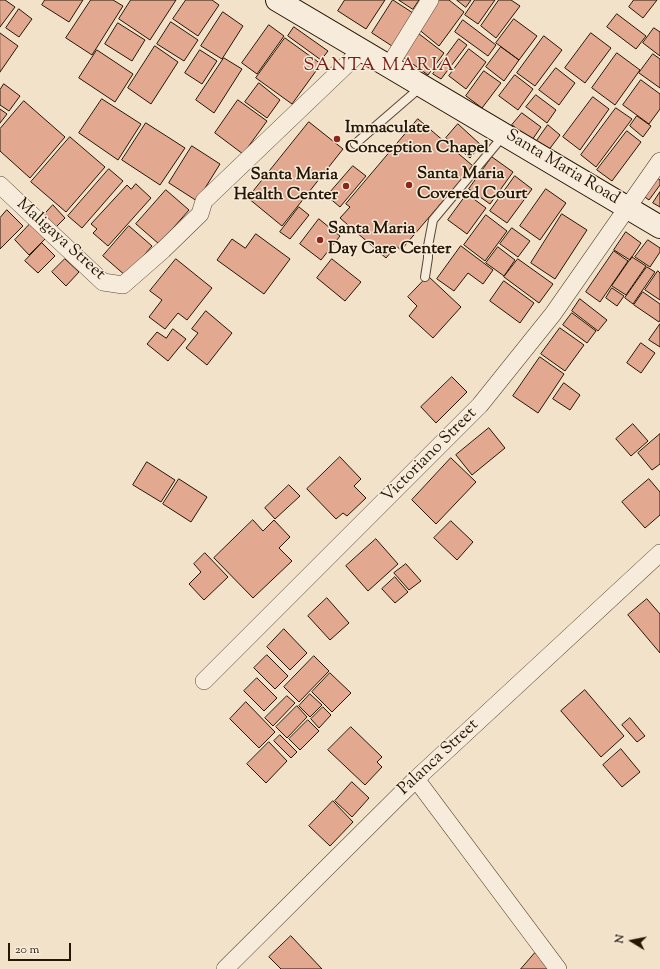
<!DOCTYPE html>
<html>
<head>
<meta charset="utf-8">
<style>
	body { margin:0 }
	#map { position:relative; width:660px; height:969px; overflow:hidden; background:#f2e2c9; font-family:"Sorts Mill Goudy",serif }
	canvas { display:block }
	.north { position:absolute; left:612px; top:921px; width:40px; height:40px; -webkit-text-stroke:3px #f7ecdc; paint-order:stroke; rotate:280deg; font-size:11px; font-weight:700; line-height:16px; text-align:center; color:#261604 }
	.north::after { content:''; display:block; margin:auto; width:14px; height:18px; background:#261604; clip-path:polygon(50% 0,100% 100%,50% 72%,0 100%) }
	.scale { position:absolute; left:8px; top:943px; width:63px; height:18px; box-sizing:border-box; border:2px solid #261604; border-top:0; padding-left:5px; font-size:12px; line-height:14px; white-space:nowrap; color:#261604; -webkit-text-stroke:3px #f7ecdc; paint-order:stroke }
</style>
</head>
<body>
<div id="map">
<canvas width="660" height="969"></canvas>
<div class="north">N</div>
<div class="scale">20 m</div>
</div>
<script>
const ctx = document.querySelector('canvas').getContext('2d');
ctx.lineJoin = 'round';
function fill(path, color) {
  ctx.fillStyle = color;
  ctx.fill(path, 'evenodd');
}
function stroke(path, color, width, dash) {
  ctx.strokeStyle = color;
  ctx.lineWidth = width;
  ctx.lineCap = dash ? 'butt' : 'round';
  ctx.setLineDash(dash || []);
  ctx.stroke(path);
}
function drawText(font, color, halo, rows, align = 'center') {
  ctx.font = font + ' "Sorts Mill Goudy",serif';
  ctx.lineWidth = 3;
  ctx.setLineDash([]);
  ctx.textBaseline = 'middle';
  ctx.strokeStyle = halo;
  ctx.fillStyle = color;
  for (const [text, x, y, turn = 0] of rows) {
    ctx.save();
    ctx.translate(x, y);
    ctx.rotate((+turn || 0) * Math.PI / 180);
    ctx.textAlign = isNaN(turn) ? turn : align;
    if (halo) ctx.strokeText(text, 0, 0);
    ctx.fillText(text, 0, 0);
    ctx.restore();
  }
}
const building = new Path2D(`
	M0 0H5L15 7 0 27Z
	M45 0H83L69 22 42 5Z
	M91 0H113L123 6 92 55 66 38Z
	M131 0H176L150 40 119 19Z
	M186 0H212L219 5 198 36 173 19Z
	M345 0H385L366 29 338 11Z
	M393 0 413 13 392 46 372 33Z
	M399 0H419L413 9Z
	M438 0H449L464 12 439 46 417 28Z
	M457 0H471L466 7Z
	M475 0H495L478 24 465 15Z
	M499 0H511L520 6 496 38 481 26Z
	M634 0H657L643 18 629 7Z
	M19 9 32 19 19 37 6 28Z
	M223 12 243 26 222 59 201 46Z
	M617 14 646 36 636 49 607 27Z
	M514 19 537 36 519 60 496 43Z
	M463 20 496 45 488 56 455 32Z
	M171 22 198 40 184 61 157 44Z
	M118 23 145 40 132 61 105 44Z
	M269 25 284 36 257 74 242 63Z
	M294 27 328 51 321 60 288 36Z
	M654 28 660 32V56L643 43Z
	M414 30 444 53 428 75 399 54Z
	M0 33 18 46 0 72Z
	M591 33 611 48 585 83 565 68Z
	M544 36 562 50 535 86 517 73Z
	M285 38 321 64 292 104 256 78Z
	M459 39 467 45 441 79 433 74Z
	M155 46 178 62 151 104 128 88Z
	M501 47 519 60 504 81 486 67Z
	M469 49 486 62 466 89 449 76Z
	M97 50 133 74 115 102 79 78Z
	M200 50 217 61 202 84 185 73Z
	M617 53 640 70 615 105 592 88Z
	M653 54 660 59V88L639 73Z
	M224 58 242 69 214 113 196 100Z
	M556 68 575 83 559 105 539 90Z
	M484 71 501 83 482 108 466 96Z
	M515 75 533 89 518 110 499 96Z
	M641 80 660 94V109L649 124 623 105Z
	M259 83 280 100 267 118 245 102Z
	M4 84 20 96 9 111 0 105V90Z
	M536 95 556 110 547 123 526 107Z
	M593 97 609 109 580 150 563 137Z
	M102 99 141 124 118 160 79 133Z
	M238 100 267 121 243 154 215 133Z
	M24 101 65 137 30 178 0 151V129Z
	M616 108 632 119 596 167 581 155Z
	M0 109 7 114 0 123Z
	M522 113 541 127 532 140 512 125Z
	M637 116 651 126 643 137 630 126Z
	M418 119 473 166 401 250 396 246 386 258 340 218 350 207 346 204Z
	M309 122 343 149 282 226 248 198Z
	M146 123 185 148 160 185 122 160Z
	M458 124 481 145 470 158 446 138Z
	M548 125 560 135 548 151 536 142Z
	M627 131 641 142 612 181 597 170Z
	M70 137 105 167 66 212 31 182Z
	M192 146 220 164 197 201 169 183Z
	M492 157 513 172 490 204 469 189Z
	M353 166 366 176 340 207 327 196Z
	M109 169 123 181 82 228 68 216Z
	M653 175 660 180V185L649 200 639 193Z
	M515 176 532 189 507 223 490 211Z
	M136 184 151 198 108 246 93 233 97 229 91 224 127 185 131 189Z
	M546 189 566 203 540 240 520 226Z
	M166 190 189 210 159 244 136 224Z
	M660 192V207L653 203Z
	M467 194 486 208 467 234 448 220Z
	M53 205 65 218 55 228 43 216Z
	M299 207 309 215 290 239 280 232Z
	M7 210 23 226 0 249V218Z
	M562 214 587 230 555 279 531 263Z
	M486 215 507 231 485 261 464 245Z
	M319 219 340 236 321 260 300 244Z
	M30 224 45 239 29 255 15 240Z
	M129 226 152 246 126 276 103 256Z
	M512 228 530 241 518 257 500 244Z
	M626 232 641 243 630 260 614 250Z
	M256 234 290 259 264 294 217 260 232 239 245 248Z
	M648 240 660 248V252L650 267 635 257Z
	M42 243 55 256 38 273 25 261Z
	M461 246 493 270 483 284 468 273 454 291 437 279Z
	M498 247 515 260 504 276 486 263Z
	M614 251 628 261 600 302 586 292Z
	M632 257 646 266 626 295 612 286Z
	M65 259 79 272 66 286 52 272Z
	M176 259 212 288 187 320 178 313 165 329 149 317 162 300 150 291Z
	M332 259 361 282 345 301 317 278Z
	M518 259 553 284 539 303 504 277Z
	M647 267 655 272 633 304 625 298Z
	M658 271 660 273V300L645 290Z
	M428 276 461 307 433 338 409 316 417 306 408 297Z
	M504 281 534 303 520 323 490 301Z
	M612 288 624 296 617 306 606 298Z
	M643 292 660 304V320L659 322 634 305Z
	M580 299 607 320 598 331 572 311Z
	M206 311 232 333 207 365 186 348 198 333 192 329Z
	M572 313 596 331 587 343 563 325Z
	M660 324V347L649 340Z
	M560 328 584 345 565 371 541 354Z
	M173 329 186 339 168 361 147 344 157 332 166 338Z
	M641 343 655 353 641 373 627 363Z
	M540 357 564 374 538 413 513 396Z
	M452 377 467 392 436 423 421 407Z
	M564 383 580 395 570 410 553 399Z
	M633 424 648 441 631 456 616 439Z
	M489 428 505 448 472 475 456 455Z
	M660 434V464L652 470 638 453Z
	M340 457 361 479 354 486 366 498 347 516 343 513 336 519 307 489Z
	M451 458 476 482 436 524 412 500Z
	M147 462 175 480 161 502 133 485Z
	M179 479 207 497 191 522 163 504Z
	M649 479 660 492V515L645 528 622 502Z
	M289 485 300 496 275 519 265 508Z
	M253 520 263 531 274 520 290 537 279 548 292 561 253 598 214 558Z
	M451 521 473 542 457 560 434 538Z
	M376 539 398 564 368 591 346 566Z
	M205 553 228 577 204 600 189 584 201 572 194 564Z
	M406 564 421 581 409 590 394 573Z
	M395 577 408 592 395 603 382 589Z
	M327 598 349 623 330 640 308 616Z
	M647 599 660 614V653L628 615Z
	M284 629 307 653 290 670 267 647Z
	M267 655 288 676 275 689 254 668Z
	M314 656 329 671 299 702 284 687Z
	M330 673 351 693 332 712 312 692Z
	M257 678 277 698 264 711 244 691Z
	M585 690 624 736 601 757 561 711Z
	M310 694 322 705 310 717 299 706Z
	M287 696 295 703 273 726 265 718Z
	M246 702 275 732 259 748 230 719Z
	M297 706 307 717 287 738 276 727Z
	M323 707 331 715 319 728 311 719Z
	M630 718 645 736 637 742 622 725Z
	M308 720 319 731 300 750 289 739Z
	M351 727 382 757 377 762 382 767 365 785 328 750Z
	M280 735 297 752 291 758 274 741Z
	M269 742 287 761 266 783 247 764Z
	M621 749 640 772 622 787 603 765Z
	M352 782 369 798 352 817 335 801Z
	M333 801 353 822 330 846 309 826Z
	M291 936 322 969H281L269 957Z
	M535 953 553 969H521Z`);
fill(building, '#e2a990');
stroke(building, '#261604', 1);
const service = new Path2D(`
	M355 144 422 86
	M425 277 428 258V246L433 220 504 135`);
const minor = new Path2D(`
	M389 66 430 0
	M0 185 103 282 123 285 163 250 200 214 204 201 362 50
	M204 681 480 405 553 314 660 161
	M416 779 558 969
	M225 969 416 779 660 553`);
const secondary = new Path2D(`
	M277 0 660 227`);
stroke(service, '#594935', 10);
stroke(minor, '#594935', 18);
stroke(secondary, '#261604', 24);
stroke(service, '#f7ecdc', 8);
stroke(minor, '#f7ecdc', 17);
stroke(secondary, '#f7ecdc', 22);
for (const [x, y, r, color] of [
	[337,139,4,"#8f2418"],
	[409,185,4,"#8f2418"],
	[346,186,4,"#8f2418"],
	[320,240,4,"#8f2418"]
]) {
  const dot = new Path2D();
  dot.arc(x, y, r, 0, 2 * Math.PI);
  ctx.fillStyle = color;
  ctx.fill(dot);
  stroke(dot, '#f7ecdc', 1.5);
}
drawText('bold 17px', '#261604', '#f7ecdc', [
	["Immaculate",345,129],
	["Conception Chapel",345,149],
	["Santa Maria",417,175],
	["Covered Court",417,195],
	["Santa Maria",338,176,"right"],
	["Health Center",338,196,"right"],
	["Santa Maria",328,230],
	["Day Care Center",328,250]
], 'left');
drawText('17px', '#261604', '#f7ecdc', [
	["Santa Maria Road",562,168,31],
	["Maligaya Street",60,240,42],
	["Victoriano Street",430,456,-45],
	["Palanca Street",439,758,-43]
]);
ctx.letterSpacing = '1px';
drawText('19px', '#7a1f14', '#f7ecdc', [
	["SANTA MARIA",379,67]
]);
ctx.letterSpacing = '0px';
</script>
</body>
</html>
